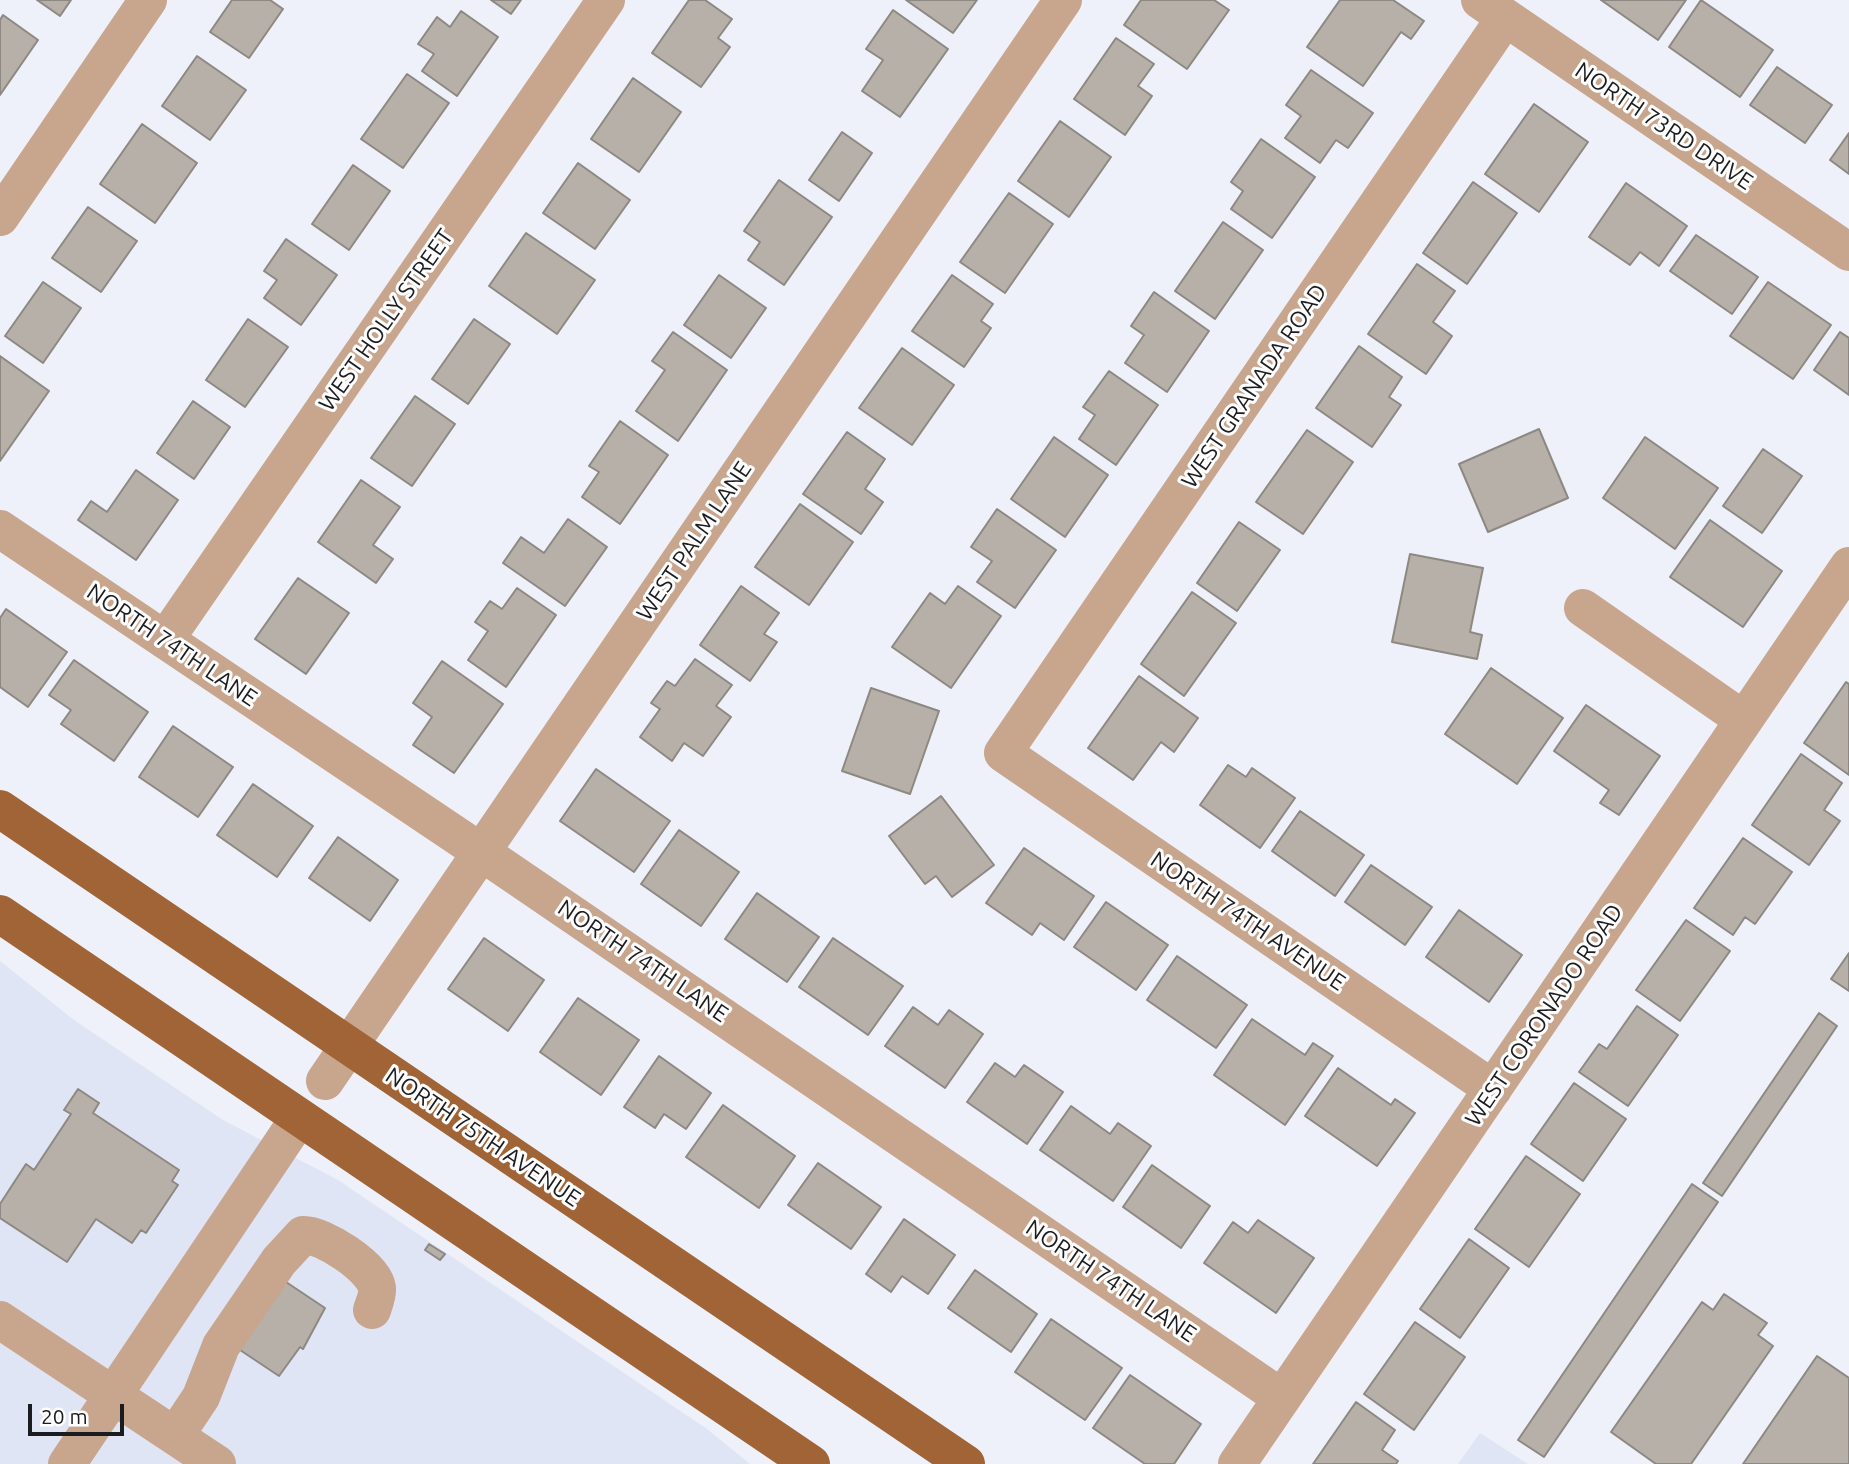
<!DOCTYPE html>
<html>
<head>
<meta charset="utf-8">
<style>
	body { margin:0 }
	#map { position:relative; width:1849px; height:1464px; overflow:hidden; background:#eef1f9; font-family:Ubuntu,sans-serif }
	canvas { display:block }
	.scale { position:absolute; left:28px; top:1404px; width:96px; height:32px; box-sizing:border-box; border:4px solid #1b1c1f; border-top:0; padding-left:9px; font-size:21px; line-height:24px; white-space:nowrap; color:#1b1c1f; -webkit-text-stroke:5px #fefefe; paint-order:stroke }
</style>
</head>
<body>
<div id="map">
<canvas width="1849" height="1464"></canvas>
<div class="scale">20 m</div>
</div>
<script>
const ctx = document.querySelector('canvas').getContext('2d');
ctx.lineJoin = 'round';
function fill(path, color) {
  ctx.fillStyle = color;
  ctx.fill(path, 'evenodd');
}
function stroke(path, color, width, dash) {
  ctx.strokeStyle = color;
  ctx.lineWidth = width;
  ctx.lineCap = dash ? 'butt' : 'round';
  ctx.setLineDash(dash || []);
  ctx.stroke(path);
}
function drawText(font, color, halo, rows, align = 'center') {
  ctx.font = font + ' Ubuntu,sans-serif';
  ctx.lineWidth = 6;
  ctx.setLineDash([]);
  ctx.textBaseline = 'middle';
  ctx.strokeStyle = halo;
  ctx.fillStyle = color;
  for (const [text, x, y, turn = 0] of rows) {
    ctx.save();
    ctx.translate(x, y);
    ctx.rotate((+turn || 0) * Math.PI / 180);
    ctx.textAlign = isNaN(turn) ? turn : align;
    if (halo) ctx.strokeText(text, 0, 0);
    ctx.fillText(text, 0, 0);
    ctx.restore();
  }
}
fill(new Path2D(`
	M0 961 74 1020 223 1120 338 1180 707 1429 750 1464H0Z
	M1480 1433 1528 1464H1458Z`), '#dfe5f4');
const building = new Path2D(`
	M37 0H71L60 16Z
	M232 0H270L283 9 249 58 210 32Z
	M491 0H521L511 14Z
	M689 0H705L732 19 718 38 730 47 701 87 652 53Z
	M906 0H977L953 33Z
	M1141 0H1214L1229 10 1187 69 1124 25Z
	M1340 0H1393L1424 21 1411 39 1401 32 1363 86 1307 47Z
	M1601 0H1686L1658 40Z
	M1701 0 1773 50 1740 97 1669 47Z
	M893 10 948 49 900 117 862 91 883 60 866 49Z
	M461 11 498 37 457 96 422 71 434 54 418 44 437 17 450 27Z
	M3 15 38 40 0 95V20Z
	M1116 38 1154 64 1138 86 1152 96 1125 135 1074 99Z
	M197 56 246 90 210 140 162 106Z
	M1777 67 1832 105 1805 143 1750 105Z
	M1311 70 1373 113 1348 148 1336 140 1320 163 1285 138 1301 116 1286 105Z
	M407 74 449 103 403 168 361 139Z
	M633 78 681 112 639 172 591 139Z
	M1534 104 1588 142 1539 212 1485 174Z
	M1060 121 1111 157 1069 217 1018 181Z
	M142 124 197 163 155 223 100 184Z
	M842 132 872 153 839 201 809 180Z
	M1849 133V174L1830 160Z
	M1261 139 1315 177 1272 238 1231 209 1243 191 1231 182Z
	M578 163 630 200 595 249 543 213Z
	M353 165 390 191 349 250 312 224Z
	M779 180 832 217 784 285 748 260 760 242 744 231Z
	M1473 182 1517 213 1467 284 1423 253Z
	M1626 183 1687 226 1659 266 1640 252 1630 265 1589 237Z
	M1009 193 1053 224 1005 293 960 262Z
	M88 207 137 241 101 292 52 258Z
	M1223 222 1263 250 1215 319 1175 291Z
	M526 233 595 280 557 334 489 286Z
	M1696 235 1758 277 1732 314 1670 271Z
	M286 239 337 275 301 325 264 298 277 280 264 271Z
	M1417 264 1455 291 1433 322 1452 336 1426 374 1368 334Z
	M719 275 766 308 731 358 684 325Z
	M952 275 993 304 981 321 991 328 964 367 912 331Z
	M43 282 81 308 43 363 5 336Z
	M1768 282 1831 325 1793 379 1730 336Z
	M1154 292 1209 331 1167 392 1125 363 1144 335 1131 326Z
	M248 319 288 347 245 407 206 380Z
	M474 319 510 344 468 404 432 379Z
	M673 332 727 370 678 441 636 411 665 370 652 361Z
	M1840 332 1849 338V395L1814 370Z
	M1359 346 1402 377 1389 397 1401 405 1372 447 1316 408Z
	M902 348 954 385 912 445 859 408Z
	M0 356 49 391 0 461Z
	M1109 371 1158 405 1116 465 1079 439 1095 415 1083 407Z
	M415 396 455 424 412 486 371 458Z
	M193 401 230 427 194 479 157 453Z
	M620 421 668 455 620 524 582 497 599 472 589 466Z
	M1539 429 1568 498 1488 532 1459 464Z
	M1307 430 1353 462 1303 534 1256 502Z
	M847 432 885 459 865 489 883 502 861 534 803 494Z
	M1054 437 1108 475 1065 537 1011 499Z
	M1645 437 1718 488 1675 549 1603 498Z
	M1763 449 1802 476 1762 533 1723 506Z
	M136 470 178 500 136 560 78 520 91 501 107 512Z
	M361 480 400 507 373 545 393 559 376 583 318 542Z
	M800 504 853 542 809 605 755 567Z
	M997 509 1056 550 1015 608 977 582 992 561 971 547Z
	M568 519 607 547 565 606 503 563 521 537 544 553Z
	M1710 520 1782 571 1743 627 1670 577Z
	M1239 522 1280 550 1237 611 1197 583Z
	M1410 554 1483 568 1470 632 1482 635 1477 659 1392 642Z
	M298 578 349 613 306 674 255 639Z
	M741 586 779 613 764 634 777 642 750 681 700 645Z
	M958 586 1001 616 951 688 892 647 930 593 945 604Z
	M517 588 556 615 506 687 468 660 488 631 475 622 490 601 502 609Z
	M1192 592 1236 623 1184 696 1141 664Z
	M6 609 67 652 28 707 0 687V618Z
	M695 659 732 685 716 706 731 717 703 756 684 743 672 761 640 737 660 709 651 703 667 681 675 686Z
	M74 660 148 712 114 761 61 724 71 710 49 695Z
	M442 661 503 704 454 773 413 745 432 717 413 703Z
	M1491 668 1563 718 1517 784 1445 734Z
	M1139 676 1198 718 1174 752 1161 742 1133 780 1088 748Z
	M1846 682 1849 684V775L1804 743Z
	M871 688 939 711 910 794 842 771Z
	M1586 705 1660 756 1619 815 1600 803 1609 790 1554 751Z
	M173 726 233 767 198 817 139 777Z
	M1801 754 1842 783 1824 810 1840 821 1809 865 1752 825Z
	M1228 765 1246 777 1252 768 1295 798 1260 848 1200 805Z
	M596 769 670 821 634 872 560 821Z
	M253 784 313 826 277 877 217 835Z
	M941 796 994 865 952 897 936 876 925 884 889 836Z
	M1300 811 1364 855 1335 896 1272 851Z
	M679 830 739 872 701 926 641 884Z
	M338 837 398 880 370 921 309 878Z
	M1743 838 1792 872 1755 924 1745 917 1733 935 1694 908Z
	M1024 848 1094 896 1064 940 1040 923 1032 935 986 903Z
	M1371 865 1432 907 1405 945 1345 902Z
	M757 893 819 937 787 982 725 939Z
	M1106 902 1168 945 1136 990 1074 947Z
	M1459 910 1522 955 1489 1002 1426 957Z
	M1686 920 1730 951 1680 1021 1636 990Z
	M484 938 544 980 508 1031 448 989Z
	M833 938 903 986 868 1035 799 987Z
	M1849 953V991L1831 979Z
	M1177 956 1247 1005 1216 1048 1147 1000Z
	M578 998 639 1040 601 1095 540 1052Z
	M1637 1006 1678 1035 1628 1106 1579 1072 1599 1044 1607 1049Z
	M913 1007 938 1025 949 1010 983 1034 945 1088 885 1046Z
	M1819 1013 1837 1026 1722 1196 1703 1183Z
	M1252 1019 1305 1055 1313 1043 1333 1056 1285 1125 1214 1075Z
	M659 1056 711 1093 686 1129 664 1114 655 1128 624 1107Z
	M995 1063 1015 1077 1024 1065 1063 1092 1027 1144 967 1102Z
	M1338 1068 1391 1105 1395 1099 1415 1113 1377 1166 1305 1116Z
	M1574 1083 1626 1119 1583 1181 1531 1144Z
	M78 1089 99 1103 93 1113 179 1170 172 1181 178 1185 146 1233 141 1230 132 1243 96 1219 67 1262 0 1218V1204L26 1164 34 1170 71 1114 64 1110Z
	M723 1105 795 1156 759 1208 686 1157Z
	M1071 1106 1110 1134 1118 1123 1151 1146 1113 1201 1040 1150Z
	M1526 1156 1580 1194 1529 1267 1475 1229Z
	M818 1163 881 1207 851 1249 788 1205Z
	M1152 1165 1210 1206 1181 1248 1123 1207Z
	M1692 1184 1718 1202 1544 1457 1518 1440Z
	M904 1219 955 1255 928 1294 902 1276 891 1292 866 1274Z
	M1258 1220 1314 1258 1276 1313 1204 1263 1233 1222 1248 1233Z
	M1469 1239 1509 1268 1460 1338 1420 1309Z
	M429 1244 445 1254 440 1260 425 1250Z
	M975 1270 1037 1314 1011 1352 948 1308Z
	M280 1278 325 1308 303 1349 300 1347 279 1376 234 1346Z
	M1724 1294 1767 1323 1758 1335 1773 1346 1691 1464H1656L1611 1432 1702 1302 1713 1310Z
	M1051 1319 1122 1368 1085 1420 1015 1372Z
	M1415 1322 1465 1357 1414 1430 1364 1394Z
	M1817 1356 1849 1378V1464H1743Z
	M1130 1375 1201 1424 1174 1464H1145L1093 1428Z
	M1356 1402 1395 1430 1382 1450 1398 1461 1396 1464H1313Z`);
fill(building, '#b6b0a9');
stroke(building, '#8e8882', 2);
stroke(new Path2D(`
	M1480 0 1849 252
	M0 217 148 0
	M0 529 481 852 1282 1398
	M1583 608 1744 720
	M165 640 606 0
	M325 1081 1063 0
	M1493 1089 1003 753 1505 18
	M0 1320 217 1464
	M175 1436 201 1397 221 1346 279 1261 303 1235C322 1234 374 1267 377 1288 378 1294 374 1304 372 1310
	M67 1464 299 1118
	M1237 1464 1849 566`), '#c8a58d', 38);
stroke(new Path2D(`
	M0 809 966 1464
	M0 914 811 1464`), '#a16436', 38);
drawText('23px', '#1b1c1f', '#fefefe', [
	["NORTH 73RD DRIVE",1664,126,34],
	["WEST HOLLY STREET",386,320,-55],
	["WEST GRANADA ROAD",1254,386,-56],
	["WEST PALM LANE",694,541,-56],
	["NORTH 74TH LANE",172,645,34],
	["NORTH 74TH AVENUE",1248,921,34],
	["NORTH 74TH LANE",643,961,34],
	["WEST CORONADO ROAD",1544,1015,-56],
	["NORTH 75TH AVENUE",483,1137,34],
	["NORTH 74TH LANE",1111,1281,34]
]);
</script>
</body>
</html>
